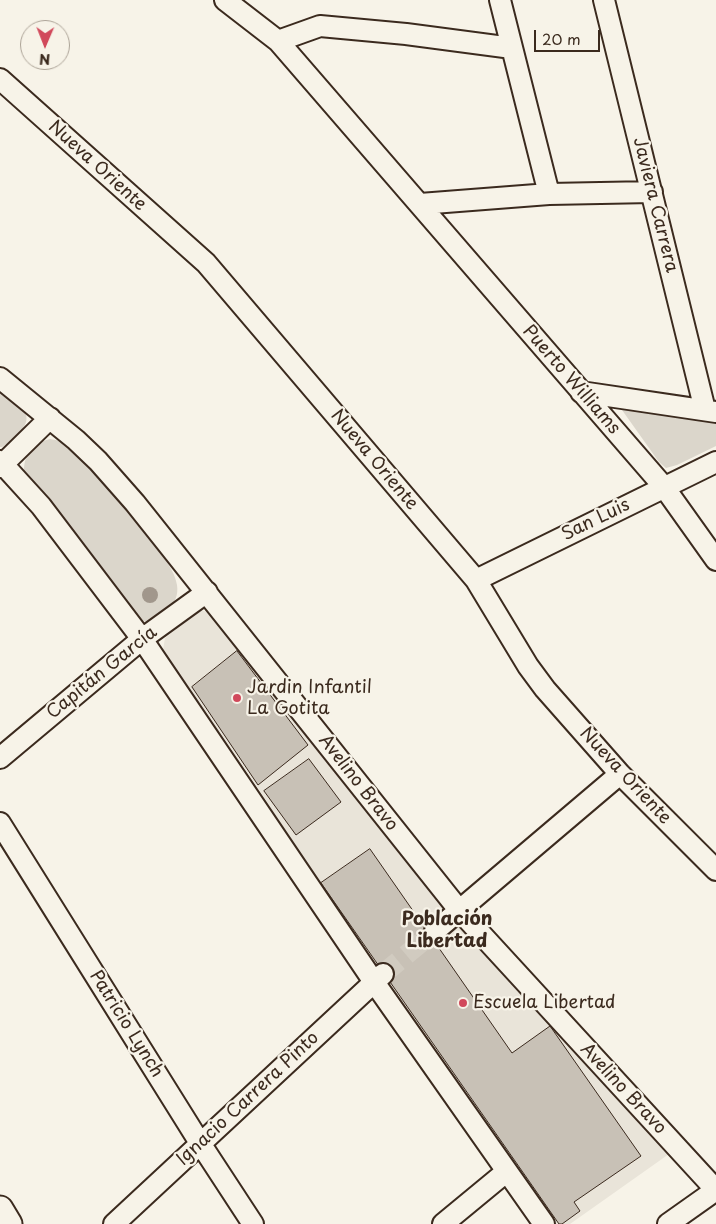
<!DOCTYPE html>
<html>
<head>
<meta charset="utf-8">
<style>
	body { margin:0 }
	#map { position:relative; width:716px; height:1224px; overflow:hidden; background:#f7f3e8; font-family:"Playpen Sans",sans-serif }
	canvas { display:block }
	.north { position:absolute; left:20px; top:20px; width:50px; height:50px; box-sizing:border-box; background:#f7f3e8; border:1px solid #aca397; border-radius:50%; rotate:181deg; font-size:14px; font-weight:700; line-height:20px; text-align:center; color:#3b2a1e }
	.north::after { content:''; display:block; margin:auto; width:18px; height:22px; background:#d1495b; clip-path:polygon(50% 0,100% 100%,50% 72%,0 100%) }
	.scale { position:absolute; left:534px; top:30px; width:66px; height:22px; box-sizing:border-box; border:2px solid #3b2a1e; border-top:0; padding-left:6px; font-size:15px; line-height:18px; white-space:nowrap; color:#3b2a1e; -webkit-text-stroke:4px #f7f3e8; paint-order:stroke }
</style>
</head>
<body>
<div id="map">
<canvas width="716" height="1224"></canvas>
<div class="north">N</div>
<div class="scale">20 m</div>
</div>
<script>
const ctx = document.querySelector('canvas').getContext('2d');
ctx.lineJoin = 'round';
function fill(path, color) {
  ctx.fillStyle = color;
  ctx.fill(path, 'evenodd');
}
function stroke(path, color, width, dash) {
  ctx.strokeStyle = color;
  ctx.lineWidth = width;
  ctx.lineCap = dash ? 'butt' : 'round';
  ctx.setLineDash(dash || []);
  ctx.stroke(path);
}
function drawText(font, color, halo, rows, align = 'center') {
  ctx.font = font + ' "Playpen Sans",sans-serif';
  ctx.lineWidth = 4.5;
  ctx.setLineDash([]);
  ctx.textBaseline = 'middle';
  ctx.strokeStyle = halo;
  ctx.fillStyle = color;
  for (const [text, x, y, turn = 0] of rows) {
    ctx.save();
    ctx.translate(x, y);
    ctx.rotate((+turn || 0) * Math.PI / 180);
    ctx.textAlign = isNaN(turn) ? turn : align;
    if (halo) ctx.strokeText(text, 0, 0);
    ctx.fillText(text, 0, 0);
    ctx.restore();
  }
}
fill(new Path2D(`
	M200 610 211 613 314 747 449 916 669 1154 570 1224H554L453 1089 258 788 163 650 165 638Z`), '#e9e4d9');
fill(new Path2D(`
	M0 390C8 396 18 403 24 411 34 424 12 441 2 447H0Z
	M620 405 716 421V446L677 465 666 468 659 462 622 410Z
	M50 439C56 440 62 441 67 445 97 471 121 504 145 534 156 549 174 566 177 585 180 605 163 613 150 622L141 621 24 476C23 456 30 444 50 439Z`), '#dbd6cb');
const building = new Path2D(`
	M237 651 308 745 258 785 192 687Z
	M309 759 341 802 296 835 264 791Z
	M370 849 512 1053 550 1026 641 1156 574 1202 580 1211 562 1224H559L321 883Z`);
fill(building, '#c8c1b6');
stroke(building, '#3b2a1e', 1);
stroke(new Path2D(`
	M383 974 435 931`), '#d1cbc0', 20, [20, 10]);
const minor = new Path2D(`
	M225 0 278 41 664 487 716 560
	M500 0 549 194
	M604 0 705 410
	M278 41 320 26 406 34 512 48
	M0 79 206 263 476 580 528 666 545 689 620 774 716 870
	M420 204 549 194 652 192
	M0 378 76 440 98 461 135 503 459 910 716 1190
	M581 392 716 412
	M0 461 41 506 142 639 374 982 544 1224
	M0 467 50 418
	M476 580 716 462
	M0 758 142 639 207 592
	M0 823 200 1143 253 1224
	M435 931 620 774
	M114 1224 383 974
	M443 1224 506 1172
	M668 1224 716 1190`);
const tertiary = new Path2D(`
	M0 1209 9 1224`);
stroke(minor, '#3b2a1e', 24);
stroke(tertiary, '#3b2a1e', 29);
stroke(minor, '#f7f3e8', 20);
stroke(tertiary, '#f7f3e8', 25);
ctx.fillStyle = '#a1978c';
for (const [x, y] of [
	[150,595]
]) {
  ctx.beginPath();
  ctx.arc(x, y, 8, 0, 2 * Math.PI);
  ctx.fill();
}
for (const [x, y, r, color] of [
	[237,698,5,"#d1495b"],
	[463,1003,5,"#d1495b"]
]) {
  const dot = new Path2D();
  dot.arc(x, y, r, 0, 2 * Math.PI);
  ctx.fillStyle = color;
  ctx.fill(dot);
  stroke(dot, '#f7f3e8', 2);
}
drawText('18px', '#3b2a1e', '#f7f3e8', [
	["Nueva Oriente",97,166,42],
	["Javiera Carrera",655,205,76],
	["Puerto Williams",571,380,49],
	["Nueva Oriente",374,460,50],
	["San Luis",596,520,-26],
	["Capitán García",102,673,-39],
	["Nueva Oriente",625,776,47],
	["Avelino Bravo",358,783,52],
	["Patricio Lynch",126,1024,58],
	["Avelino Bravo",623,1089,47],
	["Ignacio Carrera Pinto",248,1099,-43]
]);
drawText('18px', '#3b2a1e', '#f7f3e8', [
	["Jardin Infantil",247,688],
	["La Gotita",247,709],
	["Escuela Libertad",473,1003]
], 'left');
drawText('bold 19px', '#3b2a1e', '#f7f3e8', [
	["Población",447,920],
	["Libertad",447,942]
]);
</script>
</body>
</html>
